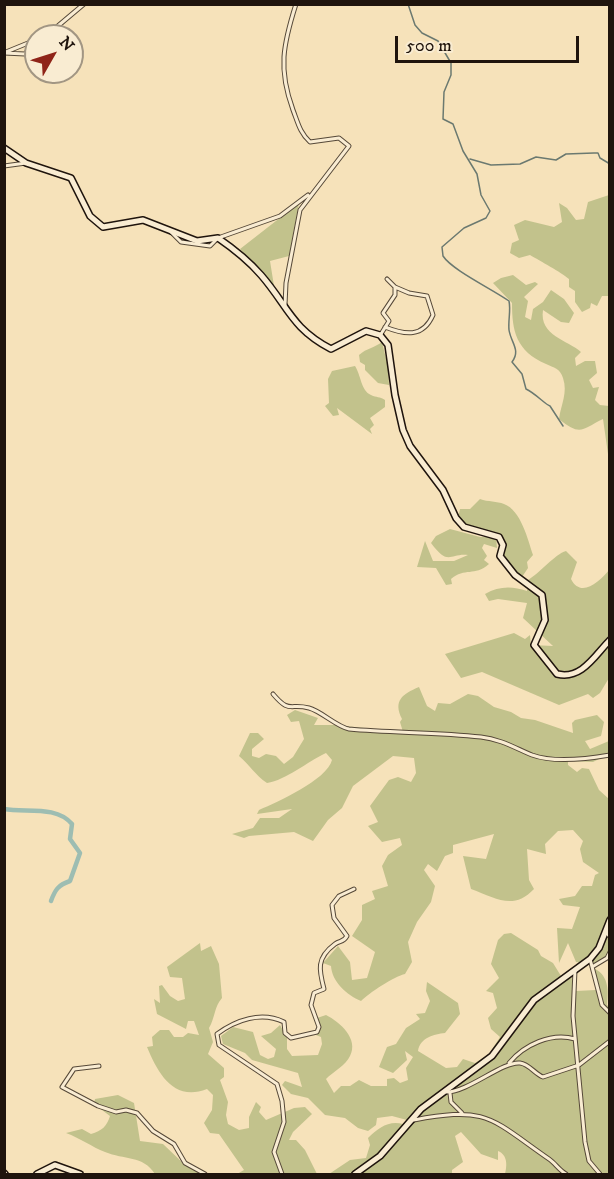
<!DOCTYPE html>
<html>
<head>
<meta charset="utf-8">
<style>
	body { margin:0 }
	#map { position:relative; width:614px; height:1179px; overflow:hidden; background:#f6e2ba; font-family:"IM FELL DW Pica",serif }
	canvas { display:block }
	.frame { position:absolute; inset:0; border:6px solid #1f140d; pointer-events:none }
	.north { position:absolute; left:24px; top:24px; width:60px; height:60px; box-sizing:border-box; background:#f9ecd2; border:2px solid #a29683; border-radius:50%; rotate:51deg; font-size:16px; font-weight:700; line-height:24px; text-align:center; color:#1f140d }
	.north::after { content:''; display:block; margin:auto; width:21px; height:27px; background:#8f2418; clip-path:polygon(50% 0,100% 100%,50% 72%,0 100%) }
	.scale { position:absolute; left:395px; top:36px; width:184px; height:27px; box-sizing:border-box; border:3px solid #1f140d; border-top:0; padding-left:8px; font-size:18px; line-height:21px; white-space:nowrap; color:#1f140d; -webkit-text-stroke:4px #f9ecd2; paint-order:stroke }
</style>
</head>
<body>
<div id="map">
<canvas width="614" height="1179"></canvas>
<div class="frame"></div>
<div class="north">N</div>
<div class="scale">500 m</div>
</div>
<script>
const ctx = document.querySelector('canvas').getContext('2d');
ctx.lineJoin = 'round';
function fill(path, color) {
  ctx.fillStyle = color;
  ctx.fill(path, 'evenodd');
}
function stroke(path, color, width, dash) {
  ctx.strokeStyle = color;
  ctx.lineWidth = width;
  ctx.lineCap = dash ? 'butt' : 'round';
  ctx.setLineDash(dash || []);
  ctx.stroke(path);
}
fill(new Path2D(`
	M609 195V296H602L597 306 591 303 590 308 582 312 575 302V291L569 287V279C561 272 540 261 530 255L519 258 510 253 512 243 519 240 514 225 525 220 554 227 562 222 559 203 567 208 576 220 584 219 588 202Z
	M299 203 289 256 270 261 274 286 240 249Z
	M513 275 526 285 535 282 538 284 524 297 528 301 525 317 531 320 533 309 543 302 551 290 564 299 574 313 569 323 561 322 543 310C539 336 568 340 581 352L575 358 576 366 585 361H595L597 373 589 380 593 388 599 387 595 400 600 405 609 406V461L603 419C582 429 581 437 559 419 561 404 568 393 563 378 560 368 554 368 546 364 516 351 512 331 512 303L493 283 501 278Z
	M382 342 388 367 389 385 378 383 365 370V365L360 362 359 355C367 348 374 348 382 342Z
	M355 366C361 375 361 391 371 395 377 398 379 396 385 400V407L370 418 374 425 370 429 372 434 337 408 339 415 333 416 325 406 329 403 328 379 332 371Z
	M480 499C488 502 497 501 504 504 521 510 528 540 533 555L527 562 528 568 522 577 502 556 506 548 502 535 466 525 458 518 460 509H470Z
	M450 529 480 537H496L497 548 484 544 482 548 487 556 484 560 489 564C474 577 465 567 451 579L452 584 446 585 436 568 417 567 425 541 433 561H454L468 555C449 553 449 567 431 543L436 536Z
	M566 551 577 562 571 579C581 599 600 581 609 570V678L600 693 593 698 588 694 559 705 482 672 461 678 445 654 514 633 525 639 530 635 531 645 553 646 523 618 527 603 498 599 489 601 485 594C499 586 512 586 527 591L528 580C540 573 555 554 566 551Z
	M419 687 427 706 435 711 438 703 450 704 468 694 478 696 494 707 511 712 521 718 535 720 573 733 572 723 575 720 597 715 604 722 601 736 585 741 590 749 609 741V754L593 762 568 761V765L577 772 582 768 589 769 599 790 609 799V955L594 965 576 962 568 943 559 963 557 928 572 929 580 907 563 905 559 899 575 896 582 886H592L595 875 599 873 583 862 580 849 583 841 573 830 558 831 545 844 546 854 527 849 529 880 534 889C513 911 496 898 471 889L463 856 486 859 494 834 453 845V853L445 856 437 871 428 864 424 870 435 886 431 902 417 922 408 942 412 962 405 974C395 976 369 993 361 1001 347 995 332 982 331 966L323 963 338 946 350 962 352 980 367 978 375 952 352 936 362 920V905L375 899 372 891 388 886 382 866 388 855 402 845 400 838 382 842 368 826 378 822 370 806 389 780 398 777 411 782 416 773 414 758 393 756 353 786 342 808 328 820 313 841 294 832 249 836 244 838 232 834 253 828 260 818H279L292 809 257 814 259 810C277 802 327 780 332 760L326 753C307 762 286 780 267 783 255 775 250 765 239 756L250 733H258L264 739 252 749V756L259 758 266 754 276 756 284 764 293 757 304 739 299 721 291 722 287 715 295 710 318 718 314 725H335L403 732 400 722 402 719C393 701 402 694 419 687Z
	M511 933 538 950 541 956 553 963 561 976H571L576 991 596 990 593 968C608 974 609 989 607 1005L610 1007 609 1174H505C507 1166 508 1155 498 1151V1160L481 1154 461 1132 455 1136 463 1162 452 1170V1174H329L350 1160 366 1158 370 1145 368 1138C378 1128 389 1120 403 1124L407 1120 392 1116 377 1118 376 1125 368 1131 358 1128 345 1118 325 1115 308 1098 291 1094 282 1085 285 1081 302 1087 298 1073 252 1060 245 1053 223 1044 221 1036 233 1027 253 1032 260 1055 268 1059 274 1057 276 1049 261 1036 271 1033 280 1025 287 1038V1049L292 1056 318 1055 322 1044 321 1037 316 1035 319 1031 317 1018 326 1015C340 1022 359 1039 350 1056 346 1065 333 1072 326 1079L334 1093 341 1086H350L359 1080 371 1086H387V1079L394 1078 400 1083 408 1080 406 1068 413 1057 405 1051 407 1060 393 1073 379 1067 387 1047 396 1044 406 1028 420 1019 416 1014 425 1013 430 1001 426 991 427 982 458 1003 460 1014 445 1033C434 1034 420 1038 418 1051L446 1068 457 1067 463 1059 475 1063 489 1054 500 1037 491 1029 488 1018 497 1008 493 993 486 991 499 978 491 964 498 940 504 934Z
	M200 943 201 951 211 946 219 964 222 998C214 1007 215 1018 209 1028L213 1042 208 1054 224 1068V1077L220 1080 228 1102 226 1115 228 1124 239 1130 249 1128V1117L256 1102 261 1107 259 1112 266 1120 294 1108 305 1107 312 1114 293 1132 289 1140H296L305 1150 317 1174H237L244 1170 219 1134 210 1133 204 1123 212 1110 213 1095 207 1089C173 1102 158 1073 147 1047L153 1046 152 1037 160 1030H169L174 1037H183L188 1033 199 1035 194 1021H188L186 1029 157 1014 154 999 160 1003 159 986 162 985 170 996 178 1001 185 999 182 978 170 977 167 967Z
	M118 1095 134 1103 140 1141 163 1144 185 1165 202 1174H155C143 1155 124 1160 105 1152 92 1147 80 1138 66 1133L82 1129 91 1134C102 1131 107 1126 110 1116L94 1104 95 1099Z`), '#c2c28c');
stroke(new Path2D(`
	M408 4 415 25 422 33 438 41 451 63V75L444 92 443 119 453 124 463 151 477 174 481 195 490 211 486 218 464 228 442 247 443 256C452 270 492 289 509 301 511 311 508 320 509 330 511 343 521 350 512 362L522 374 526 389C535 393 546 405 550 406L563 426
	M470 159 491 165 520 164 536 157 556 160 566 154 594 153H598L600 158 610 164`), '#6b7970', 1.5);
stroke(new Path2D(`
	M4 809C26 813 56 805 72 824L70 839 80 853 70 881C58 885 55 890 51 901`), '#9dbdb2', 4.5);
const street = new Path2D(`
	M46 36 84 4
	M6 52 33 41
	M4 53 25 54 36 40
	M4 166 26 163
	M171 232 181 242 210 246 218 238 280 216 308 195
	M285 305 286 283 300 210 349 146 339 138 310 142C300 133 298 123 293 110 278 69 283 45 296 4
	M385 327C405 335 423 338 433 315L427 296 409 293 395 287
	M381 334 389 321 383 313 395 295V287L387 279
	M273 694C290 714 289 703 309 708 321 711 337 727 349 729 392 733 437 732 481 737 500 739 515 748 532 755 554 763 587 759 610 755
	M606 932 610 937
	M590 959 602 1005 610 1013
	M592 967 607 958 610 952
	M575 970 573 1016 585 1142 589 1161 600 1174
	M509 1063C524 1045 551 1032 575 1039
	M99 1066 74 1069 62 1087 98 1106 116 1112 126 1110 137 1113 153 1131 174 1144 185 1163 205 1174
	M447 1092C468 1092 503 1061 520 1063 529 1064 535 1074 543 1077L579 1065 610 1041
	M450 1093 451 1102 462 1113
	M414 1120C488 1106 490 1118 549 1159 555 1163 559 1170 566 1174
	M282 1174 274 1152 284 1122 282 1101 277 1084 219 1045 217 1034C236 1020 261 1011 284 1022L285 1033 291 1038 317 1032 319 1027 311 1005 314 993 324 989C319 970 316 958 335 944 340 940 343 943 347 936L334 918 332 905 339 896 354 889`);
const secondary = new Path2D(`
	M4 148 26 163 71 178 90 216 103 227 143 220 197 241 218 238C234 249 248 260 261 275 288 306 291 328 331 349L366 331 380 335 388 345 395 395 403 430 410 446 443 490 456 518 464 527 499 537 503 545 500 556 515 575 542 595 545 620 534 645 557 674C582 680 595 655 610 640
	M4 1173 5 1174
	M37 1174 55 1165 80 1174
	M355 1174 380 1156 421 1109 492 1056 534 1000 590 959 599 948 610 920`);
stroke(street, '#554838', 5);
stroke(secondary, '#1f140d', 8);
stroke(street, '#f9ecd2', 3);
stroke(secondary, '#f9ecd2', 5);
</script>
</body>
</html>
